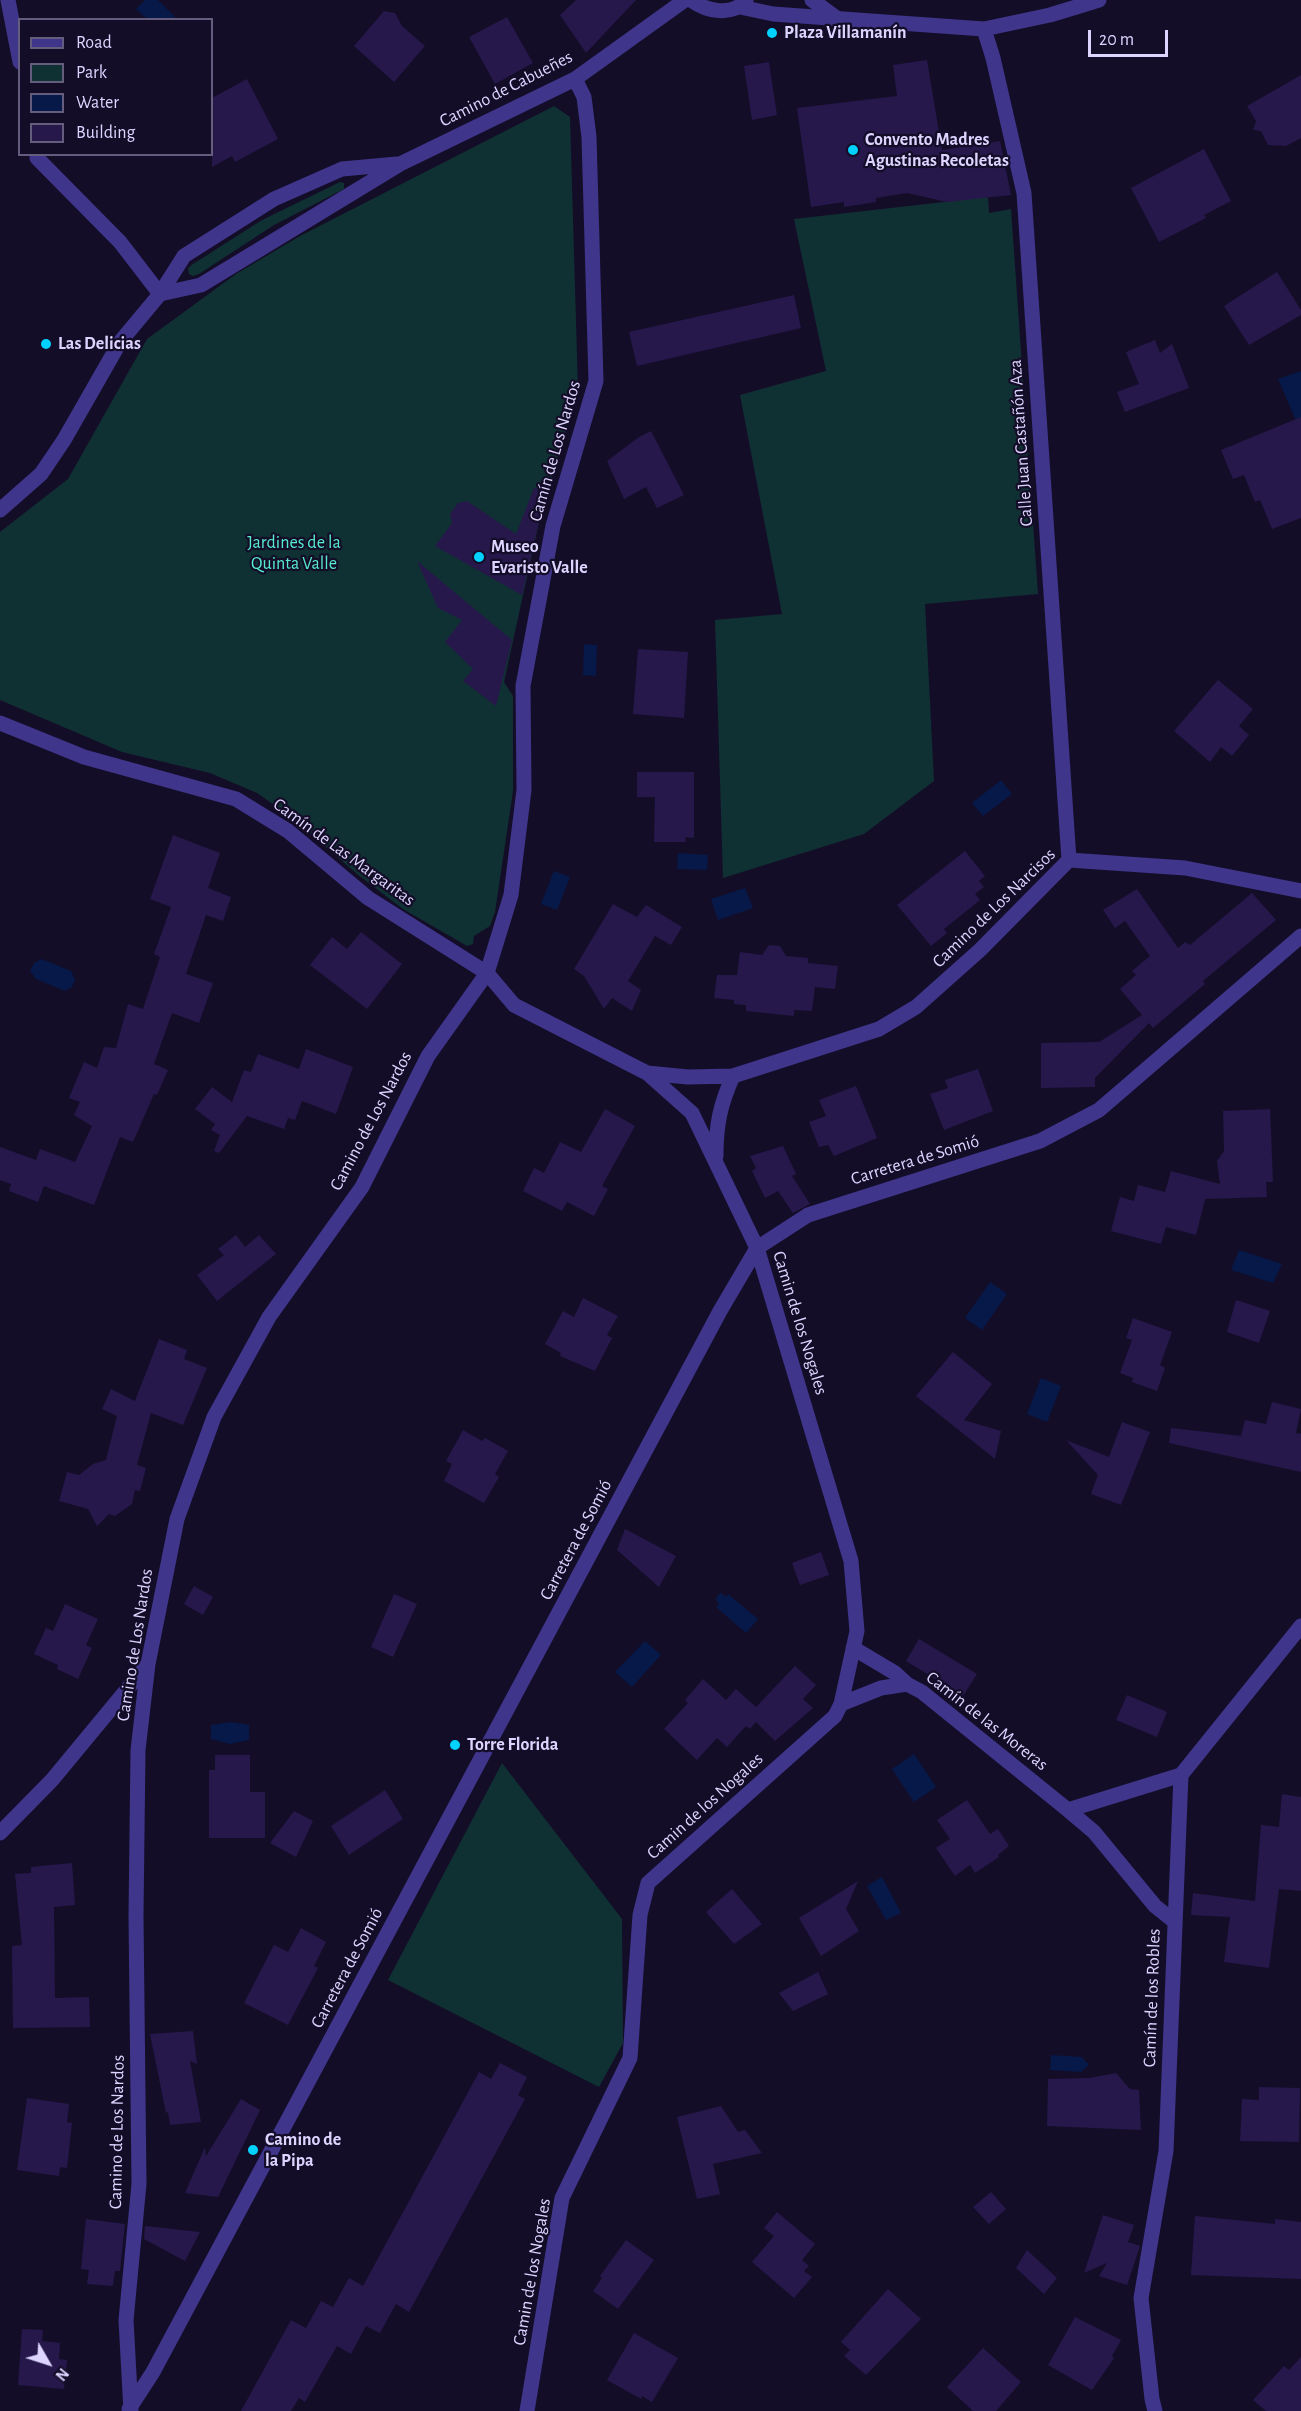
<!DOCTYPE html>
<html>
<head>
<meta charset="utf-8">
<style>
	body { margin:0 }
	#map { position:relative; width:1301px; height:2411px; overflow:hidden; background:#140d28; font-family:"Alegreya Sans",sans-serif }
	canvas { display:block }
	.legend { position:absolute; left:18px; top:18px; width:195px; height:138px; box-sizing:border-box; background:#140d28; border:2px solid #645d7e; margin:0; padding:8px 10px; list-style:none; font-size:18px; color:#ddd4ff }
	.legend li { display:flex; align-items:center; gap:12px; height:30px }
	.legend b { width:30px; border:2px solid #645d7e }
	.north { position:absolute; left:18px; top:2333px; width:60px; height:60px; -webkit-text-stroke:4px #140d28; paint-order:stroke; rotate:129deg; font-size:16px; font-weight:700; line-height:24px; text-align:center; color:#ddd4ff }
	.north::after { content:''; display:block; margin:auto; width:21px; height:27px; background:#ddd4ff; clip-path:polygon(50% 0,100% 100%,50% 72%,0 100%) }
	.scale { position:absolute; left:1088px; top:30px; width:80px; height:27px; box-sizing:border-box; border:3px solid #ddd4ff; border-top:0; padding-left:8px; font-size:18px; line-height:21px; white-space:nowrap; color:#ddd4ff; -webkit-text-stroke:4px #140d28; paint-order:stroke }
</style>
</head>
<body>
<div id="map">
<canvas width="1301" height="2411"></canvas>
<ul class="legend">
<li><b style="height:8px;background:#3f358b"></b>Road</li>
<li><b style="height:16px;background:#103133"></b>Park</li>
<li><b style="height:16px;background:#061949"></b>Water</li>
<li><b style="height:16px;background:#26184b"></b>Building</li>
</ul>
<div class="north">N</div>
<div class="scale">20 m</div>
</div>
<script>
const ctx = document.querySelector('canvas').getContext('2d');
ctx.lineJoin = 'round';
function fill(path, color) {
  ctx.fillStyle = color;
  ctx.fill(path, 'evenodd');
}
function stroke(path, color, width, dash) {
  ctx.strokeStyle = color;
  ctx.lineWidth = width;
  ctx.lineCap = dash ? 'butt' : 'round';
  ctx.setLineDash(dash || []);
  ctx.stroke(path);
}
function drawText(font, color, halo, rows, align = 'center') {
  ctx.font = font + ' "Alegreya Sans",sans-serif';
  ctx.lineWidth = 4.5;
  ctx.setLineDash([]);
  ctx.textBaseline = 'middle';
  ctx.strokeStyle = halo;
  ctx.fillStyle = color;
  for (const [text, x, y, turn = 0] of rows) {
    ctx.save();
    ctx.translate(x, y);
    ctx.rotate((+turn || 0) * Math.PI / 180);
    ctx.textAlign = isNaN(turn) ? turn : align;
    if (halo) ctx.strokeText(text, 0, 0);
    ctx.fillText(text, 0, 0);
    ctx.restore();
  }
}
fill(new Path2D(`
	M554 106 570 117 578 390 539 522 504 682 513 696V791L495 912 490 926 474 936 473 944 467 946 403 909 357 874 290 816 257 793 210 773 122 752 0 700V532L68 479 147 339 236 274 300 236Z
	M340 182 344 183V189L274 225 199 274 193 276 189 274 188 268 193 264 262 220Z
	M988 197 989 213 1011 209 1038 594 925 604 934 781 864 834 723 878 715 620 782 614 740 395 826 371 794 219Z
	M502 1763 622 1919 623 2043 599 2087 388 1980Z`), '#103133');
fill(new Path2D(`
	M145 0H158L177 19H147L136 9Z
	M1301 371V432L1278 379Z
	M584 644 597 645 596 676 583 675Z
	M1001 780 1012 794 983 816 972 803Z
	M678 853 708 855 707 870 677 869Z
	M554 871 570 877 557 910 541 904Z
	M745 888 753 908 718 920 711 899Z
	M42 959 71 971 75 980 72 987 65 991 36 979 30 971 34 963Z
	M1239 1250 1282 1264 1273 1283 1231 1270Z
	M990 1282 1007 1294 982 1330 965 1318Z
	M1041 1378 1061 1386 1047 1422 1027 1414Z
	M721 1593 726 1597 728 1594 758 1619 746 1633 716 1607 719 1604 716 1600 717 1596Z
	M645 1641 661 1655 632 1687 615 1672Z
	M231 1722 249 1725V1740L230 1744 211 1739V1725Z
	M914 1754 936 1787 914 1802 892 1769Z
	M882 1877 901 1913 886 1920 867 1886Z
	M1051 2055 1082 2057 1089 2065 1081 2072 1050 2070Z`), '#061949');
fill(new Path2D(`
	M576 0H636L586 53 560 15Z
	M384 11 395 13 402 26 425 46 394 82 354 46Z
	M507 17 533 63 495 84 469 37Z
	M927 60 942 150 1000 141 1011 195 947 202 907 193 876 198V202L844 207V202L811 207 797 108 897 96 893 65Z
	M769 62 777 115 752 120 744 66Z
	M1301 75V138L1286 146 1268 145 1261 131 1253 130 1256 121 1247 106Z
	M247 79 278 139 235 162 232 156 212 167V98Z
	M1204 149 1231 201 1204 215 1206 218 1159 242 1131 188Z
	M1277 272 1301 310V315L1249 345 1224 306Z
	M794 295 801 328 637 366 629 332Z
	M1155 340 1160 353 1172 344 1189 388 1125 412 1117 392 1139 384 1126 352Z
	M1301 417V518L1272 529 1260 500 1255 502 1244 475 1233 479 1221 450Z
	M651 431 684 495 657 508 646 487 624 499 607 461 639 437Z
	M534 488 546 491 522 595 435 546 452 523 450 514 458 503 467 501 516 534Z
	M417 561 512 640 496 706 463 681 473 669 445 642 462 620 438 608Z
	M638 649 688 652 684 718 633 714Z
	M1218 680 1253 709 1239 726 1249 735 1232 756 1221 747 1210 762 1174 731Z
	M637 772H694V838L685 837 686 842H654L655 797H637Z
	M173 835 220 853 208 888 231 897 223 921 206 915 186 974 213 983 199 1023 172 1013 154 1064 168 1070 157 1095 154 1094 133 1142 120 1137 94 1205 44 1186 38 1202 9 1191 11 1184 0 1180V1147L36 1160 40 1149 75 1162 92 1126 74 1115 80 1102 69 1098 84 1062 97 1068 104 1047 116 1048 128 1004 143 1009 160 957 154 954 171 907 150 899Z
	M965 851 985 876 979 881 984 887 975 894 980 900 944 929 947 933 931 946 897 905Z
	M1137 889 1178 948 1185 942 1190 945 1252 893 1276 920 1203 981 1205 984 1153 1028 1149 1023 1095 1078V1087L1041 1088V1043L1099 1042 1142 1015 1120 989 1136 975 1132 971 1150 956 1125 921 1115 928 1103 910Z
	M613 904 637 917 646 905 682 927 671 945 655 936 628 981 641 990 632 1011 612 998 604 1009 584 976 574 969Z
	M361 932 402 964 367 1009 310 965 332 937 347 949Z
	M769 945 780 946 786 956 808 958V963L838 966 835 989 815 987 812 1011 794 1010V1016L746 1011V1005L734 1004V1000L714 998 717 975H737L740 952 762 955Z
	M306 1049 353 1067 336 1114 302 1101 295 1120 288 1118 284 1129 247 1116 219 1153 214 1151 220 1135 211 1130 215 1124 195 1109 212 1087 232 1102 244 1070 251 1072 258 1054 299 1069Z
	M978 1069 993 1111 944 1130 930 1094 948 1088 945 1080Z
	M856 1086 877 1138 834 1156 828 1145 819 1147 809 1122 826 1116 819 1100Z
	M605 1109 635 1126 602 1186 608 1189 594 1216 567 1202 562 1211 523 1191 534 1168 544 1173 560 1142 581 1152Z
	M1270 1109 1273 1182H1266L1267 1197 1205 1199 1196 1235 1166 1227 1161 1244 1111 1231 1120 1197 1134 1201 1138 1185 1165 1192 1171 1171 1220 1184 1217 1161 1224 1151 1223 1111Z
	M783 1146 796 1174 792 1176 810 1204 793 1213 778 1191 765 1198 752 1171 756 1168 750 1156Z
	M236 1235 245 1247 259 1235 276 1254 217 1301 197 1275 224 1255 218 1249Z
	M583 1298 618 1316 607 1335 612 1338 595 1371 560 1356 561 1353 545 1344 563 1311 574 1317Z
	M1236 1300 1270 1311 1259 1343 1227 1332Z
	M1133 1318 1172 1332 1160 1365 1165 1368 1157 1391 1132 1382 1133 1378 1120 1373 1132 1340 1126 1338Z
	M159 1339 187 1350 184 1359 207 1368 183 1425 151 1413 137 1465 146 1468 140 1491 135 1490 132 1504 115 1516 109 1514 97 1526 88 1509 59 1501 67 1472 79 1475 93 1464 106 1460 117 1416 102 1409 111 1389 135 1401Z
	M953 1352 992 1384 964 1420 1001 1431 995 1459 916 1396Z
	M1272 1402 1301 1409 1296 1433 1301 1434V1472L1169 1443 1171 1428 1241 1436 1245 1420 1266 1424Z
	M1122 1422 1150 1432 1121 1505 1091 1494 1098 1475 1066 1440 1109 1457Z
	M463 1430 482 1441 485 1438 508 1451 495 1474 499 1477 484 1503 444 1481 452 1464 446 1461Z
	M625 1529 676 1556 659 1587 617 1550Z
	M821 1552 829 1575 800 1585 792 1563Z
	M194 1586 213 1597 203 1615 184 1604Z
	M394 1594 417 1604 393 1657 371 1647Z
	M65 1604 98 1619 86 1645 92 1648 78 1679 57 1669 58 1665 34 1654 46 1628 53 1631Z
	M919 1639 977 1674 963 1696 906 1661Z
	M795 1666 816 1685 803 1699 813 1708 775 1741 756 1722 750 1729 746 1726 727 1747 717 1738 697 1760 664 1729 688 1703 685 1700 703 1679 726 1700 736 1689 756 1707Z
	M1127 1695 1167 1712 1157 1737 1116 1720Z
	M215 1755H250V1792H265V1838H209V1770H215Z
	M385 1790 403 1819 349 1855 331 1826Z
	M1282 1794 1301 1797V1891L1279 1889 1269 1968 1224 1962 1230 1917 1191 1915 1193 1893 1255 1901 1261 1825 1279 1827Z
	M967 1800 990 1834 998 1829 1009 1846 998 1855 999 1857 975 1873 970 1865 955 1876 936 1848 950 1839 937 1820Z
	M294 1811 313 1821 296 1857 270 1843Z
	M72 1863 75 1905 54 1907 55 1998 89 1997 90 2027 13 2028 12 1946 22 1945 15 1874 31 1873V1867Z
	M858 1881 846 1909 859 1931 821 1956 799 1918Z
	M732 1889 762 1924 734 1944 706 1912Z
	M301 1928 326 1942 314 1966 318 1968 288 2025 244 2003 274 1945 288 1952Z
	M818 1972 828 1994 793 2011 779 1993Z
	M193 2031 197 2064 190 2061 201 2122 170 2125 168 2112 166 2113 150 2034Z
	M500 2063 527 2077 518 2095 525 2099 409 2312 396 2304 380 2333 366 2326 351 2354 337 2346 305 2402 299 2398 291 2411H241L291 2320 306 2328 321 2301 333 2307 349 2278 363 2286 479 2072 491 2079Z
	M1116 2073 1130 2089 1139 2090 1141 2130 1047 2126 1048 2079 1089 2078Z
	M1259 2087 1300 2088 1299 2142 1240 2141 1242 2099 1259 2100Z
	M27 2098 69 2104 67 2122 72 2123 67 2168 60 2167 59 2176 17 2170Z
	M241 2099 260 2110 218 2197 185 2193 205 2147 206 2156Z
	M721 2106 738 2132 745 2130 762 2153 713 2164 720 2194 697 2199 677 2117Z
	M991 2192 1006 2209 989 2224 973 2207Z
	M777 2212 815 2244 802 2260 809 2266 804 2271 812 2277 794 2298 752 2262 774 2236 764 2228Z
	M1103 2215 1134 2225 1128 2242 1140 2246 1127 2285 1099 2276 1107 2263 1084 2273Z
	M1195 2216 1275 2224V2219L1301 2222V2279L1191 2275Z
	M86 2219 125 2224 120 2271H115L113 2286 87 2284 89 2270 81 2269Z
	M145 2226 200 2232 185 2261 144 2239Z
	M626 2240 654 2260 618 2309 593 2291 602 2278 600 2276Z
	M1027 2250 1057 2278 1044 2294 1016 2268Z
	M888 2289 921 2319 866 2375 844 2356 850 2350 841 2342Z
	M1075 2317 1121 2340 1112 2356 1114 2358 1092 2390 1048 2365Z
	M22 2329 43 2330 42 2341 60 2343 59 2359 67 2360 64 2389 18 2385Z
	M634 2333 678 2358 652 2402 642 2396 641 2399 607 2380Z
	M983 2348 1021 2382 996 2411H973L947 2387Z
	M1301 2357V2411H1266L1253 2400 1284 2366 1289 2370Z`), '#26184b');
stroke(new Path2D(`
	M8 0 20 62
	M691 0C708 12 731 16 746 1
	M812 0 838 19
	M740 7 773 14 984 29 1050 15 1099 0
	M984 29 993 58 1024 193 1069 860
	M37 154V158L120 242 160 294
	M160 294 201 285 400 164 575 79 685 0
	M0 510 41 474 64 440 120 342 160 294 184 256 274 199 342 169 397 164
	M0 723 84 757 236 799 288 831 368 898 487 973 514 1005 647 1073 692 1113 757 1248 851 1561 857 1631 841 1704 835 1716 648 1883 640 1915 630 2058 562 2198 527 2411
	M647 1073 688 1077 733 1076 879 1029 916 1007 980 950 1069 860 1185 868 1301 891
	M716 1156C716 1125 720 1105 733 1076
	M853 1648 895 1673 907 1684
	M841 1704 881 1688 907 1684 922 1692 1068 1810 1181 1775
	M1068 1810 1094 1832 1155 1906 1175 1922
	M0 1833 52 1780 148 1664
	M129 2409 153 2372 720 1311 757 1248 808 1215 1040 1141 1099 1110 1301 936
	M131 2411 126 2320 139 2184 136 1916 138 1750 148 1664 177 1519 214 1417 269 1317 362 1187 428 1056 487 973 511 895 524 790 523 686 553 526 596 381 589 137 584 97 575 79
	M1155 2411 1152 2399 1141 2298 1166 2151 1181 1775 1301 1626`), '#3f358b', 15);
for (const [x, y, r, color] of [
	[772,33,6,"#00d1ff"],
	[853,150,6,"#00d1ff"],
	[46,344,6,"#00d1ff"],
	[479,557,6,"#00d1ff"],
	[455,1745,6,"#00d1ff"],
	[253,2150,6,"#00d1ff"]
]) {
  const dot = new Path2D();
  dot.arc(x, y, r, 0, 2 * Math.PI);
  ctx.fillStyle = color;
  ctx.fill(dot);
  stroke(dot, '#140d28', 2);
}
drawText('bold 18px', '#ddd4ff', '#140d28', [
	["Plaza Villamanín",784,33],
	["Convento Madres",865,140],
	["Agustinas Recoletas",865,161],
	["Las Delicias",58,344],
	["Museo",491,547],
	["Evaristo Valle",491,568],
	["Torre Florida",467,1745],
	["Camino de",265,2140],
	["la Pipa",265,2161]
], 'left');
drawText('18px', '#ddd4ff', '#140d28', [
	["Camino de Cabueñes",506,89,-27],
	["Calle Juan Castañón Aza",1021,443,-94],
	["Camín de Los Nardos",555,451,-74],
	["Camín de Las Margaritas",344,852,36],
	["Camino de Los Narcisos",994,908,-44],
	["Camino de Los Nardos",371,1121,-62],
	["Carretera de Somió",915,1160,-17],
	["Camin de los Nogales",800,1323,73],
	["Carretera de Somió",576,1540,-62],
	["Camino de Los Nardos",135,1645,-81],
	["Camín de las Moreras",987,1721,38],
	["Camin de los Nogales",705,1806,-42],
	["Carretera de Somió",347,1968,-62],
	["Camín de los Robles",1152,1998,-88],
	["Camino de Los Nardos",117,2132,-89],
	["Camin de los Nogales",532,2272,-80]
]);
drawText('18px', '#56ead0', '#140d28', [
	["Jardines de la",294,543],
	["Quinta Valle",294,564]
]);
</script>
</body>
</html>
